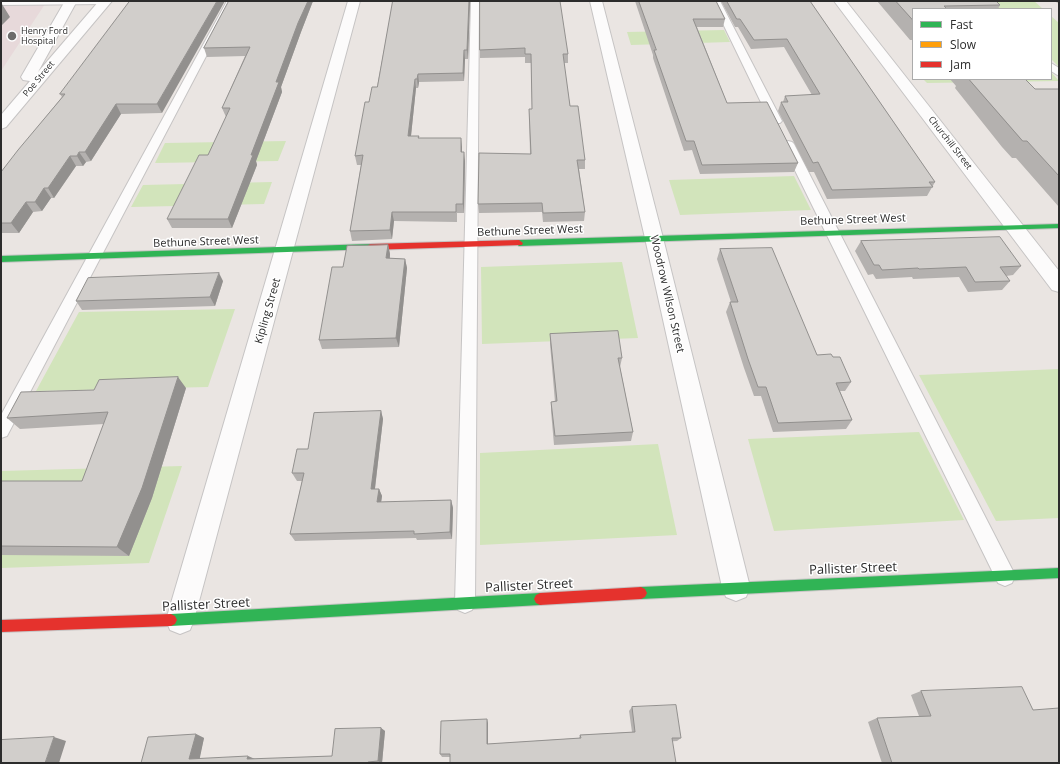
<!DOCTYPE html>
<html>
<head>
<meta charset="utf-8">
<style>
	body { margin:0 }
	#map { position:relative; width:1060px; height:764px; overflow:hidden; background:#eae5e2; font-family:"Open Sans",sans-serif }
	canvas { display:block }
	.frame { position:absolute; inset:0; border:2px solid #2c2c2c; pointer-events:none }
	.legend { position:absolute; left:912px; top:8px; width:140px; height:72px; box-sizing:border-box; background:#fff; border:1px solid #ababab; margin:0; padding:5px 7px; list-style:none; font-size:12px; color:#2c2c2c }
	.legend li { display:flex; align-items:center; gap:8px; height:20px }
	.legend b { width:20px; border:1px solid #ababab }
</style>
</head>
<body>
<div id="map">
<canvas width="1060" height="764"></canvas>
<div class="frame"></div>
<ul class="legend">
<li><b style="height:5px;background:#30b455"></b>Fast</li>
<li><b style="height:5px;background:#ff9f0a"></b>Slow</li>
<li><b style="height:5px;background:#e5322d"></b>Jam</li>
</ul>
</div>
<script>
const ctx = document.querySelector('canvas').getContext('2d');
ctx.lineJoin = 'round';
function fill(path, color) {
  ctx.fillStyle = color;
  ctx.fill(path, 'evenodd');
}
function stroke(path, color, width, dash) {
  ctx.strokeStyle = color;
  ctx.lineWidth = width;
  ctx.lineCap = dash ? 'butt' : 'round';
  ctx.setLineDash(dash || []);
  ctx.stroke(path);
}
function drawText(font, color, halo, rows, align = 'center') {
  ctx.font = font + ' "Open Sans",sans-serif';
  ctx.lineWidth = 3;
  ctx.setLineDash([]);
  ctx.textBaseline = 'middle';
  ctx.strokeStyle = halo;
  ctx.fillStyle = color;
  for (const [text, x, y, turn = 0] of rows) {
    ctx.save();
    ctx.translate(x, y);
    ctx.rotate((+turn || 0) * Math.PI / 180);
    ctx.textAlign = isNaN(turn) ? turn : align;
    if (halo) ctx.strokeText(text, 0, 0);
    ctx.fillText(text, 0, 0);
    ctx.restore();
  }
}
fill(new Path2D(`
	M1 1H47L1 71Z`), '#e7d9da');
fill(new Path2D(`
	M988 1H1034L1043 9H996Z
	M1051 16 1059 23V67L1051 59Z
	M724 30 730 42 631 45 627 32Z
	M1051 72 1059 81 927 83 923 79H1051Z
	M286 141 278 161 155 163 165 143Z
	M794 176 811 210 680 215 669 180Z
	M272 182 264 204 131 207 143 185Z
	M622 262 638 338 482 344 481 267Z
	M235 309 208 387 36 391 79 312Z
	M1059 369V518L996 521 919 375Z
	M919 432 964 520 774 531 748 439Z
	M658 444 677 535 480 545V453Z
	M182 466 149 563 1 568V471Z`), '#d2e4bb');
const lane = new Path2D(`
	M1 1H109L105 4 1 5Z
	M227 1H235L7 436 1 438V415Z
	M471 1H479L475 603 472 610 465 613 458 610 455 603Z
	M712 1H720L782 121 780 123H772L770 121Z
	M1051 63 1059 68V76L1051 71Z
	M788 141 792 142 794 144 1012 569 1015 576 1012 583 1005 586 998 583 782 144 784 142Z`);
const street = new Path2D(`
	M65 1H77L38 72 99 1H112L6 127 1 129V115L30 81 23 80 21 77Z
	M348 1H360L194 620 190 630 180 634 170 630 166 620Z
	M590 1H602L663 238 750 587 746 597 736 601 726 597 722 587 645 238Z
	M834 1H846L1059 271V292L1052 290Z`);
const fast = new Path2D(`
	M1059 224V228L519 246 515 243 519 240Z
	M370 244 373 245V249L1 262V256Z
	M1059 568V578L641 599 637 597 635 593 637 589 641 587Z
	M540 593 544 595 546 599 544 603 540 605 171 626 167 624 165 620 167 616 171 614Z`);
const slow = new Path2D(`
	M1056 1H1059V3Z`);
const jam = new Path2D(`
	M519 240 523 243 522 245 370 250 366 247 370 244Z
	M641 587 645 589 647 593 645 597 641 599 540 605 536 603 534 599 536 595 540 593Z
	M171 614 175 616 177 620 175 624 171 626 1 632V620Z`);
stroke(lane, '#c6c4c4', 2);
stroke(street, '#c6c4c4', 2);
stroke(fast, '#c6c4c4', 2);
stroke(slow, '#c6c4c4', 2);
stroke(jam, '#c6c4c4', 2);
fill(lane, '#fcfbfb');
fill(street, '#fcfbfb');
fill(fast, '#30b455');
fill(slow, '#ff9f0a');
fill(jam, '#e5322d');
fill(new Path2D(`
	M130 1 162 113 121 114 91 161 86 162 83 166H76L54 198H51L42 211 33 212 19 233H1V172L62 97 60 94Z
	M229 1H313L301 32 281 87 282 92 256 161 257 165 232 228H172L167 219 208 155 226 117 222 108 245 56 207 57 204 48Z
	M393 1H470L468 59H465L464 81 419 82 418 88H416L411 136H419V138L462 147V152L465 161 464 213H457V222L394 221 392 239 352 241 350 231 361 165H357L355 156 369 102 377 87Z
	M480 1 568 54V63H564L570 106 585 160V169H579L585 212 584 221 543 222 542 212 479 213 478 204 530 154 529 109H532L531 63H525V57L480 58Z
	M635 1H716L725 19 723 27H697L727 103 798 163 794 172 700 174 692 150 684 151 653 58V55Z
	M721 1H810L935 182 927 196 827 199 814 172H809L778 111 781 102H783L785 96 812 95 784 47 751 49 738 27H735Z
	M877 1H996L1000 5 998 9H913V40H910Z
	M950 79H1025L1035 89H1059V207L1016 158H1012L1002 147 955 88 956 86Z
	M861 241 1021 266 1013 275 1006 276 1010 281 1002 290 968 292 959 277 913 279 912 277 876 279 873 274 868 275 855 251Z
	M388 245 390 254V258L405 259 407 268 399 347 322 349 319 340 343 267Z
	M720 249 817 355 833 357 851 382 845 391H840L852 420 846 429 773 432 761 396H754L744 368 726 312 730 302H731L717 259Z
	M223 281 215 306 82 310 76 301Z
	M550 334 622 358 620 367 633 432 631 441 554 445 551 411V402H555L550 344Z
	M186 388 152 498 129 556 1 555V481H82L104 424 20 429 7 418Z
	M381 411 383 419 375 489H379L382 496 381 502 451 500 453 508 452 539 417 540 416 538 295 541 290 534 302 481H297L292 473 308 449Z
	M921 691 1059 763H882L868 722 877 718 919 716 911 695Z
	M632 707 681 738 677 741 450 757H442L440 754 488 723V744L579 738 580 735 632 732 629 711Z
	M381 728 385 731 382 763H141L196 734 204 738 199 759H255L332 756Z`), '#b4b1af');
fill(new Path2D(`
	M217 1H225L162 113 157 104Z
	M308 1H313L301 32 281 87 282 92 256 161 257 165 232 228 228 219 276 82 298 23Z
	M469 1H470L468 59 467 50Z
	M2 4 10 17 1 26V5Z
	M464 50 465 59 464 81 463 73Z
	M418 74 419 82 418 88 417 79Z
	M415 79 416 88 410 145 408 136Z
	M116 104 121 114 91 161 85 152Z
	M461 138 462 147V161L461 152Z
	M79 152 86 162 83 166 77 156Z
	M464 152 465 161 464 213 463 204Z
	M70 156 76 166 54 198 48 188Z
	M44 188 51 198 42 211 35 202Z
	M26 202 33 212 19 233 11 223Z
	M392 212 394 221 392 239 390 230Z
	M388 245 390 254 389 268 386 258Z
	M405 259 407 268 399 347 396 338Z
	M219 273 223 281 215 306 210 297Z
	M178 377 186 388 152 498 129 556 117 547Z
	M381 411 383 419 374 496 371 489Z
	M379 489 382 496 380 510 377 502Z
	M451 500 453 508 452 539 450 532Z
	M487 719 488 723V747L487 744Z
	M381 728 385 731 382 763H380L378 761Z
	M196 734 204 738 199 762 189 759Z
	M54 737 66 741 59 763H45Z
	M248 756 255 759H247Z`), '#92908e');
const building = new Path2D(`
	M130 1H217L157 104H116L85 152H79L77 156H70L48 188H44L35 202H26L11 223H1V172L18 150 65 94H60Z
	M229 1H308L298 23 276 82H279L251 155H253L228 219H167L199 155H208L230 108H222L250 47 204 48Z
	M393 1H469L467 50H464L463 73 418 74 417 79H415L408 136H419L418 138H461V152H464L463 204H456V212H392L390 230 350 231 363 155 355 156 365 102H369L372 87H377Z
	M480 1H560L568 54H563L570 106H578L585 160H577L585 212 543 213 542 203 478 204 479 153 531 154 529 109H532L531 54H525V48L480 50Z
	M639 1H716L725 19H693L727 103 767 102 798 163 702 165 694 141H686L654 50H656Z
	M727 1H810L935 182H929L933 187 832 190 818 162 813 163 781 102H788L785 96 820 94 787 39 754 40 740 19H737Z
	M896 1H996L1000 5 944 6 947 9H913V20Z
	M969 79H1025L1035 89H1059V176L1027 141H1023Z
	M1000 237 1021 266 1000 267 1010 281 975 282 966 267 919 269 918 268 882 270 879 265H874L861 241Z
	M388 245 386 258 405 259 396 338 319 340 332 267H343L347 246Z
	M772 248 817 355 831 354 833 357H840L851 382 836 383 852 420 778 423 766 387H758L748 359 730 302H738L720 249Z
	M219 273 210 297 76 301 88 278Z
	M618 331 622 358H618L633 432 555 436 551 402 557 401 550 334Z
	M178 377 142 488 117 547 1 546V481H82L108 412 7 418 21 392 94 390 99 380Z
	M381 411 371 489H379L377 502 451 500 450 532 414 534V531L290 534 304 473H292L297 449H308L314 413Z
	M1022 687 1033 710 1059 708V763H892L877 718 931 716 921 691Z
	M676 705 681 738H672L676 763H450V754H440L441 721 487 719V744L581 738 580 735 635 732 632 707Z
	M381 728 378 761 368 762V763H141L148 737 196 734 189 759 248 756 247 759 332 756 335 729Z
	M54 737 45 763H1V740Z`);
fill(building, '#d1cecb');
stroke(building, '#92908e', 1);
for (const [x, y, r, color] of [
	[12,36,5,"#6e6d6c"]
]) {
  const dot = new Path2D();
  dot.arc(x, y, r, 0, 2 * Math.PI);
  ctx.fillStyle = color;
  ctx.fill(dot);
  stroke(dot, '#fff', 1.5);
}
drawText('9px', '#2c2c2c', '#fff', [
	["Henry Ford",21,31],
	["Hospital",21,41]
], 'left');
drawText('9px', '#2c2c2c', '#fff', [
	["Poe Street",39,79,-50],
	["Churchill Street",950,143,52]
]);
drawText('11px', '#2c2c2c', '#fff', [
	["Bethune Street West",853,220,-2],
	["Bethune Street West",530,231,-2],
	["Bethune Street West",206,242,-2],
	["Woodrow Wilson Street",667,294,77],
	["Kipling Street",268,311,-74]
]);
drawText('13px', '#2c2c2c', '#fff', [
	["Pallister Street",853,569,-2],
	["Pallister Street",529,586,-3],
	["Pallister Street",206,605,-3]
]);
</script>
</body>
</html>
